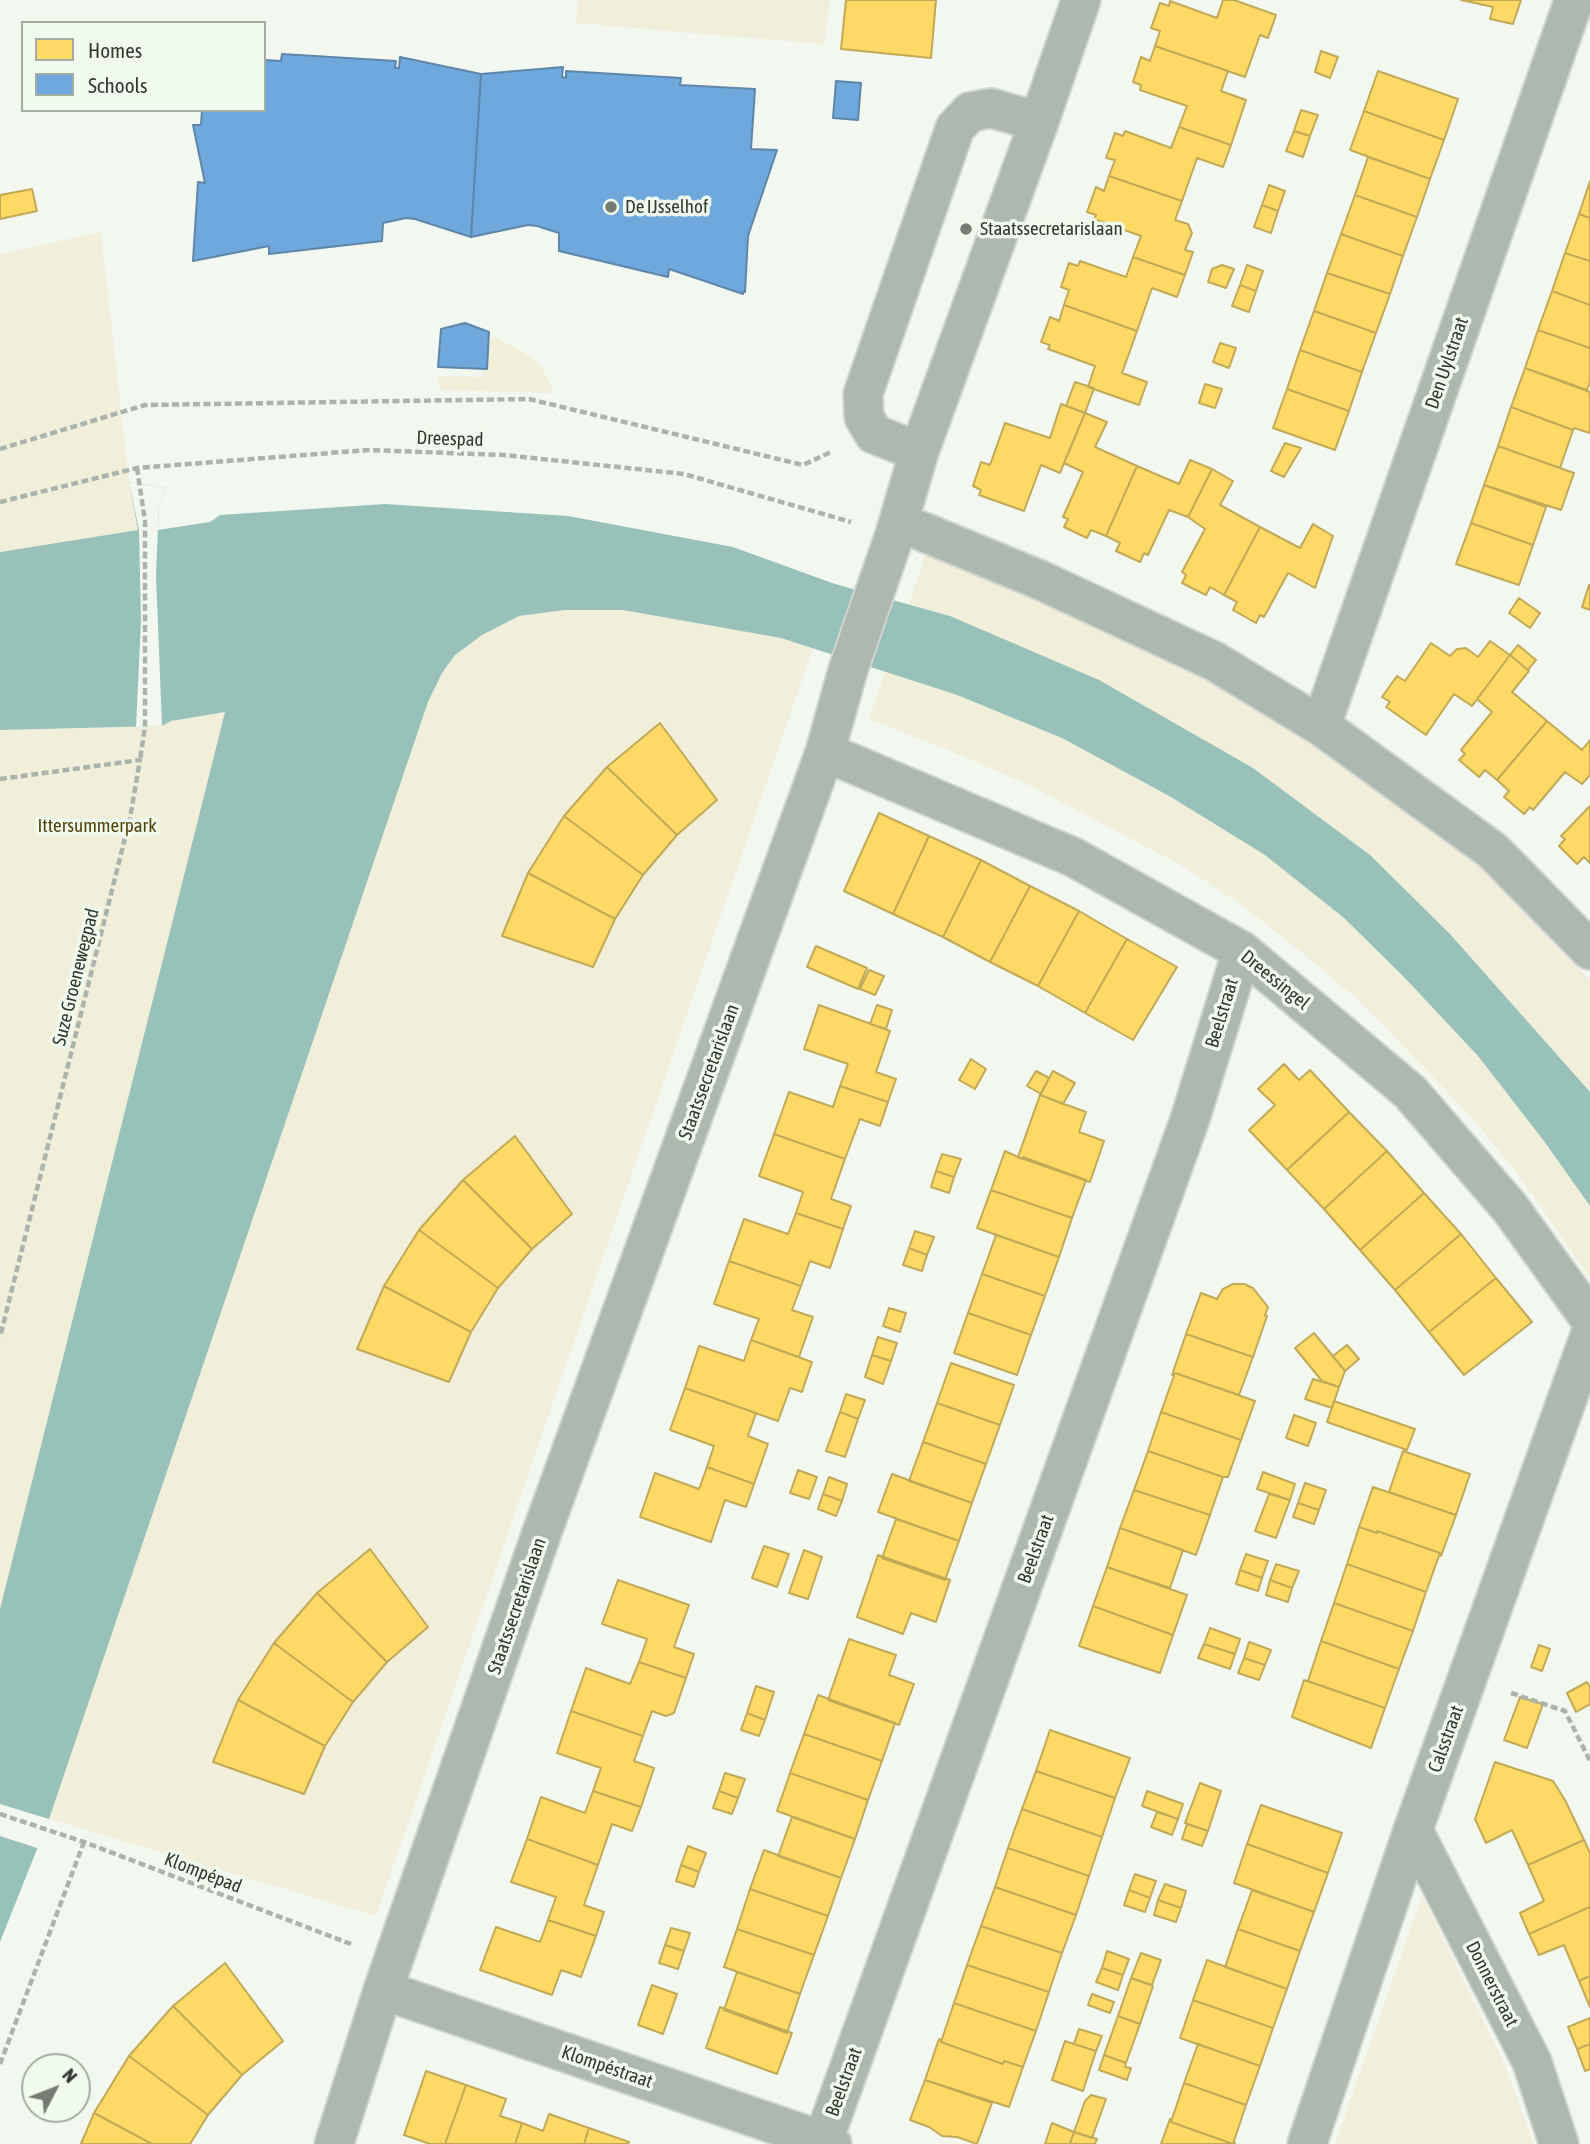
<!DOCTYPE html>
<html>
<head>
<meta charset="utf-8">
<style>
	body { margin:0 }
	#map { position:relative; width:1590px; height:2144px; overflow:hidden; background:#f2f8f0; font-family:"Asap Condensed",sans-serif }
	canvas { display:block }
	.legend { position:absolute; left:21px; top:21px; width:245px; height:91px; box-sizing:border-box; background:#f1fbed; border:2px solid #a5ada2; margin:0; padding:9px 12px; list-style:none; font-size:21px; color:#333832 }
	.legend li { display:flex; align-items:center; gap:14px; height:35px }
	.legend b { width:35px; border:2px solid #a5ada2 }
	.north { position:absolute; left:21px; top:2053px; width:70px; height:70px; box-sizing:border-box; background:#f1fbed; border:2px solid #a5ada2; border-radius:50%; rotate:48deg; font-size:19px; font-weight:700; line-height:28px; text-align:center; color:#333832 }
	.north::after { content:''; display:block; margin:auto; width:24px; height:32px; background:#767b74; clip-path:polygon(50% 0,100% 100%,50% 72%,0 100%) }
</style>
</head>
<body>
<div id="map">
<canvas width="1590" height="2144"></canvas>
<ul class="legend">
<li><b style="height:19px;background:#ffd966"></b>Homes</li>
<li><b style="height:19px;background:#6fa8dc"></b>Schools</li>
</ul>
<div class="north">N</div>
</div>
<script>
const ctx = document.querySelector('canvas').getContext('2d');
ctx.lineJoin = 'round';
function fill(path, color) {
  ctx.fillStyle = color;
  ctx.fill(path, 'evenodd');
}
function stroke(path, color, width, dash) {
  ctx.strokeStyle = color;
  ctx.lineWidth = width;
  ctx.lineCap = dash ? 'butt' : 'round';
  ctx.setLineDash(dash || []);
  ctx.stroke(path);
}
function drawText(font, color, halo, rows, align = 'center') {
  ctx.font = font + ' "Asap Condensed",sans-serif';
  ctx.lineWidth = 7;
  ctx.setLineDash([]);
  ctx.textBaseline = 'middle';
  ctx.strokeStyle = halo;
  ctx.fillStyle = color;
  for (const [text, x, y, turn = 0] of rows) {
    ctx.save();
    ctx.translate(x, y);
    ctx.rotate((+turn || 0) * Math.PI / 180);
    ctx.textAlign = isNaN(turn) ? turn : align;
    if (halo) ctx.strokeText(text, 0, 0);
    ctx.fillText(text, 0, 0);
    ctx.restore();
  }
}
fill(new Path2D(`
	M579 0H830L824 44 575 23Z
	M101 232 129 482 139 530 0 552V254Z
	M492 336 523 352 541 365 554 393 440 390 438 376 481 377Z
	M928 548 1272 709 1412 809 1479 865 1590 980V1092L1450 934 1370 855 1253 768 950 616 909 604Z
	M565 610H623L781 638 813 648 376 1916 49 1819 428 702 442 673 455 655 482 635 519 616Z
	M885 672 957 695 1062 738 1171 797 1266 855 1344 918 1404 977 1478 1056 1544 1141 1590 1206V1278L1515 1170 1466 1111 1356 998 1299 950 1236 901 1179 864 1023 782 948 750 869 719Z
	M225 712 0 1609V730L162 726 170 721Z
	M1422 1896 1501 2056 1534 2144H1335Z`), '#f1eed9');
fill(new Path2D(`
	M129 482 165 488 159 504 158 530 210 522 220 515 385 504 568 516 733 547 835 584 950 616 1099 680 1253 768 1370 855 1450 934 1590 1092V1206L1544 1141 1478 1056 1404 977 1344 918 1265 855 1171 797 1062 738 957 695 781 638 623 610H565L519 616 482 635 455 655 442 673 428 702 49 1819 0 1942V1609L225 712 171 721 162 726 0 730V552L138 530Z`), '#97c1b9');
fill(new Path2D(`
	M129 482 165 488 159 504 156 575 162 726 136 727 141 621 139 530Z
	M0 1804 52 1820 40 1849 0 1836Z`), '#f2f8f0');
const homes = new Path2D(`
	M846 0H936L931 58 841 49Z
	M1223 0H1234L1276 15 1268 38 1260 35 1245 77 1155 46 1160 31 1151 28 1160 3 1169 6 1170 1 1217 18Z
	M1461 0H1521L1513 24 1490 19 1493 7Z
	M1155 46 1228 71 1221 91 1246 100 1231 145 1179 127 1187 106 1140 90 1141 85 1133 82 1141 57 1150 61Z
	M1321 51 1338 57 1330 78 1315 72Z
	M1378 71 1458 99 1444 140 1364 111Z
	M1301 110 1318 115 1310 136 1294 131Z
	M1364 111 1444 140 1430 179 1350 150Z
	M1179 127 1231 145 1223 167 1197 158 1182 201 1109 176 1115 160 1106 158 1115 133 1123 136 1125 131 1171 148Z
	M1294 131 1310 136 1303 157 1286 151Z
	M1368 157 1430 179 1417 217 1355 195Z
	M1109 176 1182 201 1175 220 1188 224 1192 233 1185 250 1193 252 1185 275 1133 257 1141 236 1094 219 1096 215 1087 212 1096 187 1104 191Z
	M1590 181V218L1579 214Z
	M1269 185 1285 191 1278 211 1262 205Z
	M32 189 37 211 0 219V195Z
	M1355 195 1417 217 1403 256 1341 234Z
	M1262 205 1278 211 1271 233 1254 227Z
	M1579 214 1590 218V261L1565 253Z
	M1341 234 1403 256 1390 294 1327 273Z
	M1565 253 1590 261V305L1552 291Z
	M1133 257 1185 275 1177 297 1152 288 1137 331 1064 305 1069 290 1061 287 1069 263 1078 266 1080 261 1126 277Z
	M1222 265 1234 269 1226 288 1208 282 1212 269Z
	M1247 265 1263 271 1256 291 1240 285Z
	M1327 273 1390 294 1376 333 1314 311Z
	M1240 285 1256 291 1249 312 1232 306Z
	M1552 291 1590 305V348L1538 330Z
	M1064 305 1137 331 1122 373 1147 382 1139 405 1088 387 1095 366 1048 349 1050 345 1041 342 1050 317 1059 321Z
	M1314 311 1376 333 1362 372 1300 350Z
	M1538 330 1590 348V382L1587 390 1525 368Z
	M1220 343 1236 348 1229 368 1213 362Z
	M1300 350 1362 372 1349 411 1287 389Z
	M1525 368 1590 392V433L1574 428 1573 430 1511 407Z
	M1075 382 1094 388 1085 413 1066 406Z
	M1205 384 1222 389 1215 408 1199 403Z
	M1287 389 1349 411 1335 450 1273 428Z
	M1061 404 1085 413 1060 473 1041 465 1024 511 979 495 981 490 973 486 981 462 990 465 1005 423 1050 438Z
	M1511 407 1573 430 1560 468 1498 446Z
	M1085 413 1107 422 1095 447 1137 466 1106 536 1091 530 1087 538 1064 527 1068 519 1063 517 1083 472 1064 463Z
	M1285 443 1301 448 1284 477 1271 471Z
	M1498 446 1574 473 1561 510 1484 485Z
	M1190 460 1212 469 1188 517 1169 510 1148 555 1144 553 1140 562 1116 551 1120 543 1106 536 1137 466 1179 484Z
	M1212 469 1233 481 1220 505 1260 527 1224 595 1210 587 1206 595 1182 583 1186 575 1182 572 1205 529 1188 517Z
	M1484 485 1546 507 1533 545 1471 523Z
	M1471 523 1533 545 1519 585 1456 564Z
	M1313 524 1333 536 1315 588 1288 573 1264 617 1260 615 1256 623 1233 610 1237 602 1224 595 1260 527 1300 548Z
	M1589 585H1590V610L1582 607Z
	M1519 598 1540 613 1530 628 1509 613Z
	M1490 641 1510 655 1472 706 1454 694 1426 735 1386 707 1390 702 1382 697 1397 676 1405 681 1431 643 1450 656 1457 649 1466 648 1478 657Z
	M1518 645 1536 660 1528 670 1510 655Z
	M1510 655 1529 671 1512 692 1547 721 1497 780 1485 770 1479 777 1459 760 1465 754 1461 750 1492 712 1477 699Z
	M1547 721 1582 750 1590 740V775L1582 784 1565 772 1533 810 1530 807 1524 814 1504 797 1509 791 1497 780Z
	M660 723 717 800 677 835 607 767Z
	M607 767 677 835 643 875 564 816Z
	M1590 806V863L1584 857 1577 864 1559 846 1565 839 1561 836Z
	M879 813 929 836 893 914 844 891Z
	M564 816 643 875 615 919 528 873Z
	M929 836 981 860 943 937 893 914Z
	M981 860 1030 886 990 962 943 937Z
	M528 873 615 919 593 967 502 936Z
	M1030 886 1079 911 1038 986 990 962Z
	M1079 911 1127 939 1085 1013 1038 986Z
	M1127 939 1177 967 1133 1040 1085 1013Z
	M816 946 867 968 858 989 807 967Z
	M869 970 884 976 875 995 860 989Z
	M819 1005 890 1031 876 1072 896 1079 888 1102 840 1086 848 1064 804 1049Z
	M877 1005 892 1010 886 1029 870 1024Z
	M971 1059 986 1069 975 1089 959 1080Z
	M1284 1064 1299 1080 1310 1070 1349 1112 1287 1170 1249 1130 1275 1105 1258 1089Z
	M1036 1071 1049 1078 1041 1094 1027 1086Z
	M1053 1071 1075 1083 1063 1104 1040 1095Z
	M840 1086 888 1102 880 1126 860 1119 845 1159 774 1134 789 1092 833 1107Z
	M1040 1095 1086 1112 1079 1132 1104 1141 1090 1182 1018 1157Z
	M1349 1112 1387 1151 1324 1209 1287 1170Z
	M774 1134 845 1159 831 1199 851 1206 843 1229 796 1213 803 1192 759 1176Z
	M515 1136 572 1214 532 1249 463 1180Z
	M1005 1151 1022 1159 1023 1157 1086 1180 1072 1218 991 1190Z
	M1387 1151 1424 1193 1360 1250 1324 1209Z
	M942 1154 961 1159 954 1177 936 1171Z
	M936 1171 954 1177 949 1193 931 1187Z
	M463 1180 532 1249 498 1288 419 1230Z
	M991 1190 1072 1218 1059 1257 977 1228Z
	M1424 1193 1461 1234 1395 1290 1360 1250Z
	M796 1213 843 1229 830 1268 810 1261 801 1286 729 1261 744 1219 788 1234Z
	M419 1230 498 1288 471 1332 384 1286Z
	M915 1231 934 1237 927 1255 909 1248Z
	M1461 1234 1496 1278 1429 1332 1395 1290Z
	M996 1235 1059 1257 1045 1296 982 1274Z
	M909 1248 927 1255 922 1271 903 1265Z
	M729 1261 801 1286 792 1310 813 1317 799 1357 751 1340 759 1319 714 1304Z
	M982 1274 1045 1296 1031 1335 968 1313Z
	M1496 1278 1532 1322 1464 1375 1429 1332Z
	M1233 1284H1244L1253 1288 1268 1307 1265 1315 1267 1316 1253 1357 1186 1334 1201 1293 1217 1299 1223 1289Z
	M384 1286 471 1332 449 1382 357 1349Z
	M889 1308 906 1313 900 1332 883 1326Z
	M968 1313 1031 1335 1017 1375 954 1353Z
	M1314 1333 1345 1371 1339 1387 1322 1381 1295 1348Z
	M1186 1334 1253 1357 1239 1395 1175 1373 1172 1375Z
	M878 1337 897 1343 891 1361 872 1355Z
	M751 1340 812 1362 802 1392 790 1388 778 1421 685 1388 699 1346 744 1361Z
	M1347 1345 1359 1359 1345 1371 1333 1356Z
	M872 1355 891 1361 883 1384 865 1377Z
	M951 1363 1014 1385 1000 1425 937 1403Z
	M1175 1373 1255 1401 1241 1440 1161 1412Z
	M1313 1379 1339 1387 1332 1408 1305 1399Z
	M685 1388 756 1413 748 1436 768 1444 754 1484 707 1467 714 1446 670 1430Z
	M846 1394 865 1400 858 1419 840 1412Z
	M1334 1401 1415 1429 1407 1450 1327 1422Z
	M937 1403 1000 1425 986 1464 923 1442Z
	M840 1412 858 1419 845 1457 826 1451Z
	M1161 1412 1241 1440 1228 1477H1223L1148 1451Z
	M1294 1415 1316 1423 1308 1446 1286 1438Z
	M923 1442 986 1464 972 1503 909 1481Z
	M1148 1451 1223 1477 1210 1515 1134 1490Z
	M1403 1451 1470 1474 1456 1515 1389 1492Z
	M707 1467 754 1484 746 1507 725 1500 711 1542 640 1517 655 1473 699 1489Z
	M798 1470 817 1477 809 1499 790 1493Z
	M1263 1472 1295 1484 1290 1500 1257 1489Z
	M892 1474 972 1503 959 1541 878 1512Z
	M829 1477 847 1484 842 1501 823 1494Z
	M1305 1483 1326 1490 1319 1510 1298 1503Z
	M1373 1487 1456 1515 1441 1556 1440 1553 1377 1531V1533L1359 1527Z
	M1134 1490 1210 1515 1196 1555 1120 1528Z
	M823 1494 842 1501 836 1516 818 1509Z
	M1269 1494 1290 1500 1276 1538 1255 1531Z
	M1298 1503 1319 1510 1314 1524 1293 1517Z
	M896 1519 959 1541 945 1580 882 1558Z
	M1359 1527 1377 1533V1531L1440 1553 1426 1592 1347 1564Z
	M1120 1528 1183 1550 1170 1588 1107 1567Z
	M764 1546 789 1554 777 1587 752 1578Z
	M370 1549 428 1627 387 1662 317 1593Z
	M804 1550 822 1557 808 1599 789 1593Z
	M1246 1554 1268 1561 1262 1578 1240 1570Z
	M878 1555 950 1580 936 1622 911 1613 903 1634 857 1617Z
	M1276 1564 1299 1571 1292 1588 1270 1580Z
	M1347 1564 1426 1592 1413 1631 1334 1603Z
	M1107 1567 1187 1595 1173 1635 1093 1606Z
	M1240 1570 1262 1578 1258 1591 1236 1584Z
	M618 1580 689 1605 674 1647 694 1654 686 1678 639 1662 647 1639 602 1624Z
	M1270 1580 1292 1588 1288 1602 1266 1595Z
	M317 1593 387 1662 353 1702 274 1643Z
	M1334 1603 1413 1631 1399 1669 1321 1641Z
	M1093 1606 1173 1635 1160 1673 1079 1646Z
	M1210 1628 1240 1639 1235 1654 1204 1644Z
	M849 1639 896 1655 889 1675 914 1684 899 1725 828 1700Z
	M1321 1641 1399 1669 1385 1708 1308 1681Z
	M1249 1642 1271 1650 1265 1665 1244 1658Z
	M274 1643 353 1702 325 1746 238 1700Z
	M1204 1644 1235 1654 1230 1669 1198 1658Z
	M1539 1645 1550 1649 1542 1671 1531 1667Z
	M1244 1658 1265 1665 1259 1680 1238 1673Z
	M639 1662 686 1678 674 1713 666 1716 652 1711 643 1736 571 1711 586 1668 630 1684Z
	M1304 1680 1385 1708 1371 1748 1292 1717Z
	M1587 1682 1590 1687V1704L1576 1712 1567 1693Z
	M756 1686 774 1692 765 1720 747 1713Z
	M818 1695 895 1723 882 1761 804 1734Z
	M1520 1697 1543 1704 1527 1748 1504 1740Z
	M238 1700 325 1746 304 1794 213 1762Z
	M571 1711 643 1736 634 1761 654 1768 641 1807 593 1791 601 1768 557 1753Z
	M747 1713 765 1720 759 1736 741 1730Z
	M1050 1730 1130 1758 1115 1798 1036 1771Z
	M804 1734 882 1761 868 1800 790 1773Z
	M1495 1762 1553 1781 1565 1800 1584 1840 1528 1865 1512 1830 1486 1843 1475 1819Z
	M1036 1771 1115 1798 1102 1837 1022 1809Z
	M725 1773 745 1779 738 1798 719 1791Z
	M790 1773 868 1800 855 1839 777 1811Z
	M1200 1783 1221 1791 1208 1831 1185 1823Z
	M593 1791 641 1807 632 1831 612 1824 598 1865 527 1839 541 1797 585 1813Z
	M719 1791 738 1798 732 1814 713 1808Z
	M1147 1791 1183 1804 1178 1819 1142 1806Z
	M1261 1805 1342 1833 1328 1873 1247 1844Z
	M1022 1809 1102 1837 1089 1876 1008 1848Z
	M1157 1812 1178 1819 1172 1835 1151 1827Z
	M792 1817 855 1839 841 1878 778 1856Z
	M1187 1824 1208 1831 1202 1846 1182 1839Z
	M527 1839 598 1865 584 1905 604 1912 596 1936 548 1920 556 1897 511 1882Z
	M1584 1840 1590 1853V1907L1529 1934 1520 1913 1544 1901 1528 1865Z
	M1247 1844 1328 1873 1314 1912 1234 1883Z
	M688 1846 706 1853 699 1872 681 1865Z
	M1008 1848 1089 1876 1076 1915 995 1887Z
	M764 1850 841 1878 828 1916 750 1889Z
	M681 1865 699 1872 694 1887 676 1881Z
	M1135 1874 1156 1881 1150 1898 1129 1890Z
	M1165 1884 1186 1891 1181 1908 1158 1900Z
	M995 1887 1076 1915 1062 1953 981 1926Z
	M750 1889 828 1916 814 1955 737 1929Z
	M1129 1890 1150 1898 1145 1912 1124 1905Z
	M1252 1890 1314 1912 1300 1951 1238 1929Z
	M1158 1900 1181 1908 1176 1922 1154 1915Z
	M1590 1907V1976L1579 1981 1564 1945 1539 1955 1529 1934Z
	M548 1920 596 1936 581 1977 561 1970 552 1995 480 1970 496 1927 540 1942Z
	M981 1926 1062 1953 1049 1992 967 1965Z
	M671 1928 690 1933 684 1951 665 1945Z
	M737 1929 814 1955 800 1994 724 1967Z
	M1238 1929 1300 1951 1287 1989 1225 1967Z
	M665 1945 684 1951 678 1969 659 1963Z
	M1107 1951 1129 1959 1123 1975 1102 1968Z
	M1141 1953 1161 1960 1152 1985 1131 1978Z
	M1207 1960 1287 1989 1273 2028 1193 2000Z
	M225 1963 283 2041 242 2075 173 2006Z
	M967 1965 1049 1992 1036 2031 954 2003Z
	M1102 1968 1123 1975 1118 1990 1096 1982Z
	M737 1972 800 1994 787 2033 724 2010Z
	M1590 1976V2007L1579 1981Z
	M1131 1978 1153 1986 1140 2024 1118 2016Z
	M652 1985 677 1994 663 2034 638 2025Z
	M1092 1994 1114 2002 1110 2013 1088 2005Z
	M1193 2000 1273 2028 1260 2066 1180 2038Z
	M954 2003 1036 2031 1023 2067 1004 2061 1003 2064 941 2042Z
	M173 2006 242 2075 208 2115 129 2056Z
	M720 2007 792 2033 777 2074 706 2048Z
	M1118 2016 1140 2024 1126 2063 1104 2055Z
	M1590 2018V2044L1577 2049 1568 2027Z
	M1079 2029 1102 2036 1096 2051 1074 2044Z
	M939 2039 941 2040V2042L1003 2064 1004 2061 1023 2067 1009 2107 925 2080Z
	M1065 2041 1096 2051 1083 2091 1052 2080Z
	M1198 2044 1260 2066 1246 2105 1184 2083Z
	M1590 2044V2069L1585 2071 1577 2049Z
	M1104 2055 1126 2063 1125 2067 1131 2068 1127 2080 1099 2070Z
	M129 2056 208 2115 190 2144H152L94 2113Z
	M426 2071 466 2085 445 2144H430L404 2135Z
	M925 2080 992 2103 977 2144 957 2137 942 2136 929 2127 910 2120Z
	M1184 2083 1246 2105 1233 2144 1171 2122Z
	M466 2085 506 2099 500 2116 522 2123 515 2144H445Z
	M1091 2095 1106 2099 1092 2138 1074 2132 1085 2101Z
	M94 2113 152 2144H81Z
	M549 2114 589 2128 584 2144H515L522 2123 543 2131Z
	M1170 2119 1171 2122 1233 2144 1234 2142 1235 2144H1161Z
	M1052 2123 1074 2132 1070 2144H1045Z
	M589 2128 629 2142 628 2144H584Z
	M1074 2132 1097 2139 1095 2144H1070Z`);
fill(homes, '#ffd966');
stroke(homes, '#c2a956', 2);
const schools = new Path2D(`
	M282 54 396 61 395 68H399L400 57 481 74 471 237 415 219 406 218 383 223 382 241 269 254V246L193 261 198 182 205 183 193 125H201L202 110H264V60L281 61Z
	M563 67 562 77 566 78V71L681 78 680 85 755 89 751 149 777 150 748 236 745 292H743V294L669 269 668 277 559 251V233L537 226 528 225 471 237 481 74Z
	M836 81 861 83 858 120 833 118Z
	M465 323 489 332 487 369 438 367 441 329Z`);
fill(schools, '#6fa8dc');
stroke(schools, '#5d86a9', 2);
const minor = new Path2D(`
	M919 452 874 434 864 417 863 394 955 128 970 112 991 108 1039 122
	M899 522 1040 580 1214 661 1321 726 1493 851 1590 950
	M1321 726 1574 0
	M825 752 1073 857 1242 951 1410 1092 1510 1208 1590 1319
	M1413 1830 1532 2062 1559 2144
	M383 1990 832 2144
	M334 2144 383 1990 541 1535 825 752 848 670 895 534 919 452 1039 122 1081 0
	M822 2144 1190 1119 1242 951
	M1307 2144 1413 1830 1590 1335`);
stroke(minor, '#d0d5cf', 42);
stroke(new Path2D(`
	M0 449 145 405 529 399 803 465 831 452
	M137 468 145 521V727L140 760
	M0 502 137 468 368 450 504 455 684 474 851 522
	M0 779 140 760 130 818 0 1337
	M1511 1693 1565 1711 1590 1761
	M0 1814 84 1842 351 1944
	M0 2064 84 1842`), '#abb3ad', 4.5, [7, 3.5]);
stroke(minor, '#acb8b0', 38);
for (const [x, y, r, color] of [
	[611,207,7,"#767b74"],
	[966,229,7,"#767b74"]
]) {
  const dot = new Path2D();
  dot.arc(x, y, r, 0, 2 * Math.PI);
  ctx.fillStyle = color;
  ctx.fill(dot);
  stroke(dot, '#f1fbed', 2.5);
}
drawText('19px', '#333832', '#f1fbed', [
	["De IJsselhof",625,207],
	["Staatssecretarislaan",980,229]
], 'left');
drawText('19px', '#333832', '#f1fbed', [
	["Den Uylstraat",1447,363,-71],
	["Dreespad",450,439,2],
	["Suze Groenewegpad",76,977,-76],
	["Dreessingel",1275,980,39],
	["Beelstraat",1222,1013,-73],
	["Staatssecretarislaan",709,1072,-70],
	["Beelstraat",1036,1549,-70],
	["Staatssecretarislaan",517,1606,-71],
	["Calsstraat",1446,1739,-70],
	["Klompépad",203,1873,21],
	["Donnerstraat",1492,1984,63],
	["Klompéstraat",607,2067,19],
	["Beelstraat",844,2082,-70]
]);
drawText('19px', '#53420a', '#f1fbed', [
	["Ittersummerpark",97,826]
]);
</script>
</body>
</html>
